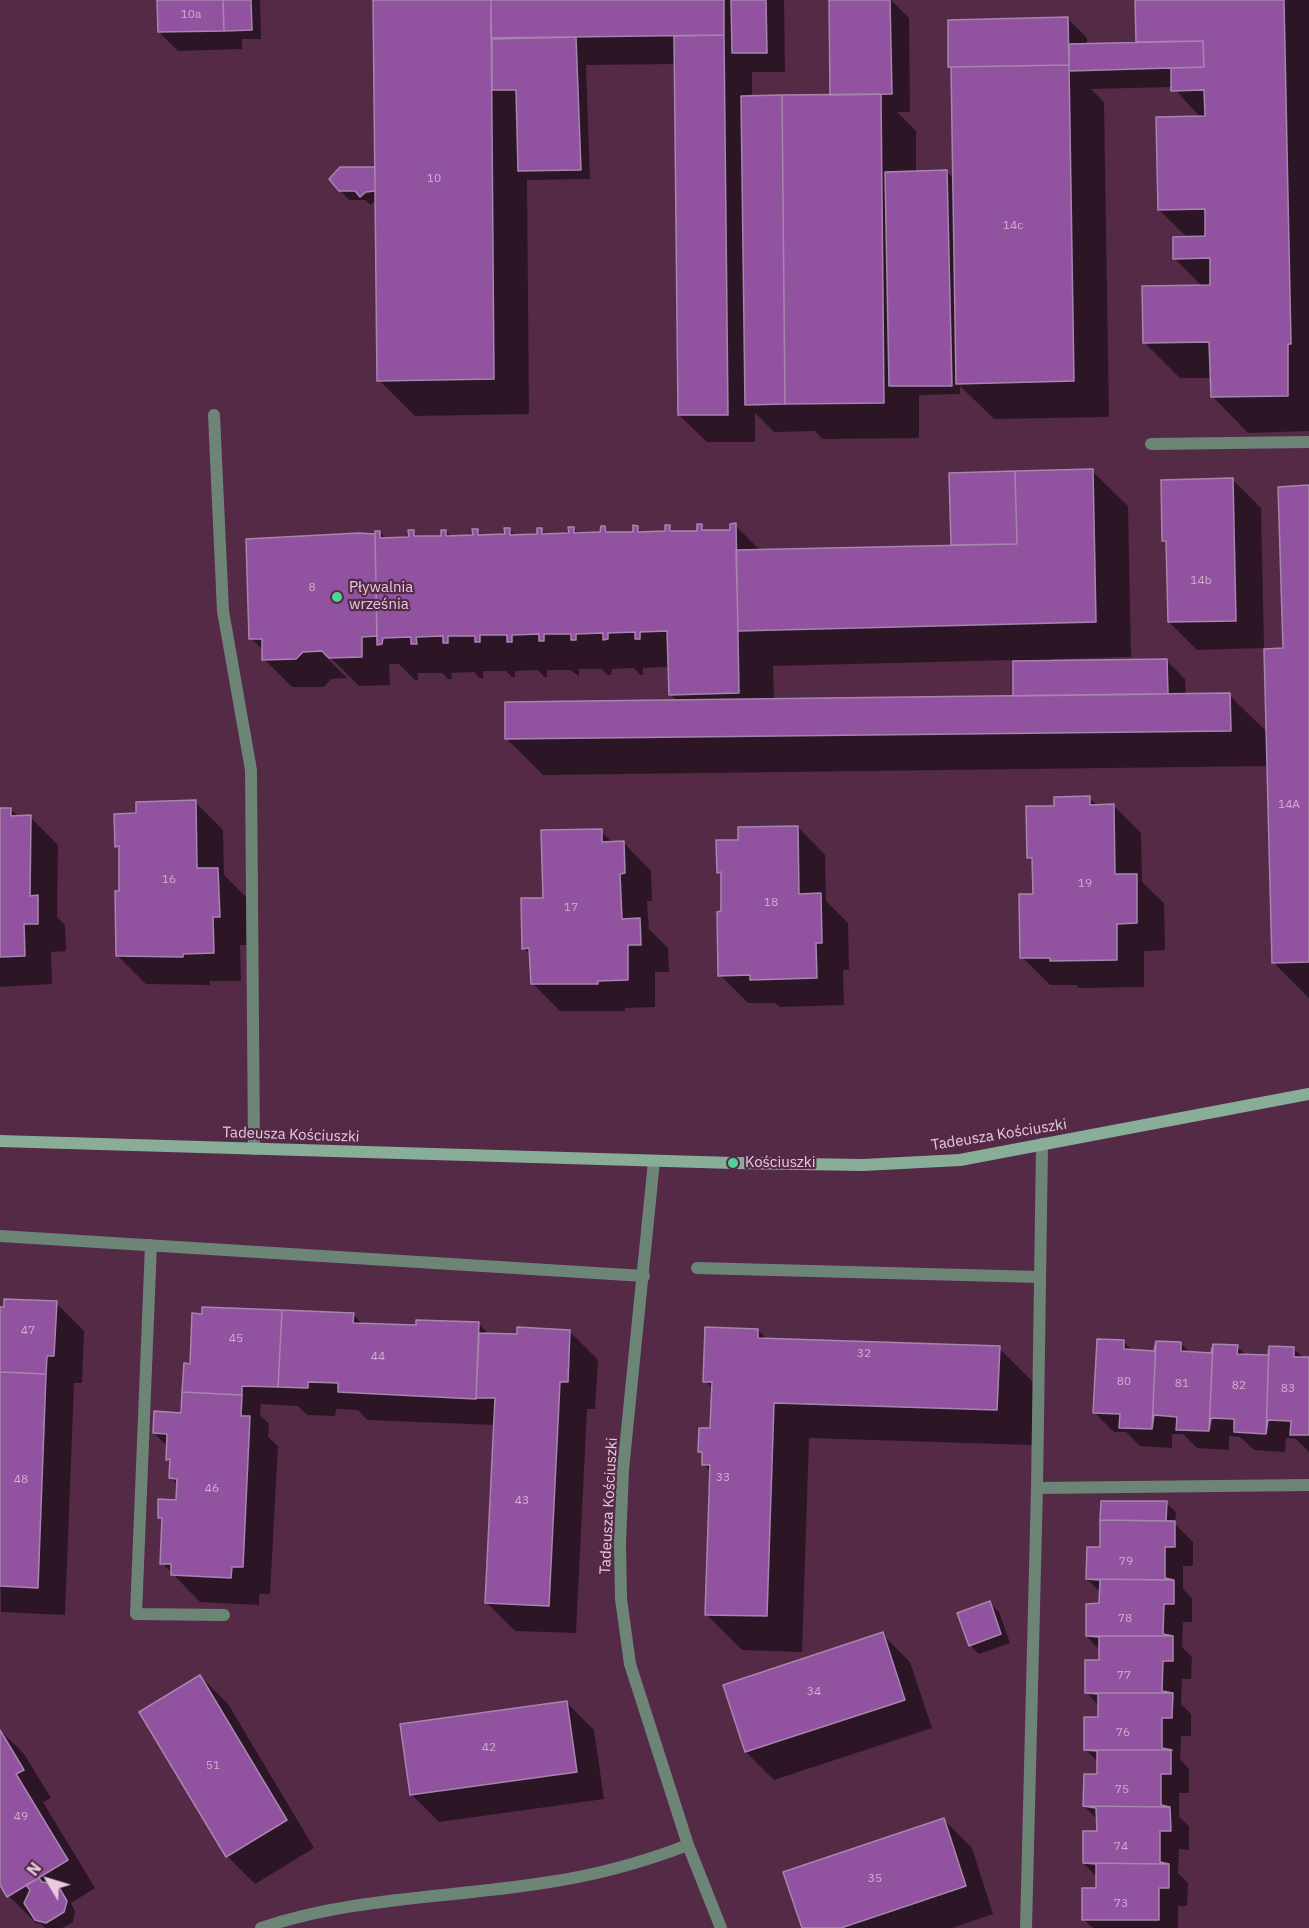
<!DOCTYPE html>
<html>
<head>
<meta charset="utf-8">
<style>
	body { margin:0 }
	#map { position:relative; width:1309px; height:1928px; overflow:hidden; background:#542a47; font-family:"IBM Plex Sans",sans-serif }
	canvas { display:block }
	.north { position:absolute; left:18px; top:1850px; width:60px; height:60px; -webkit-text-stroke:4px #542a47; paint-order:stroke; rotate:308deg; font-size:16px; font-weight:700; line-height:24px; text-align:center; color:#e7cbdc }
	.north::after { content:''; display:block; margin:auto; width:21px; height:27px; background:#e7cbdc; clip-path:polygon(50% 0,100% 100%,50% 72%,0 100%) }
</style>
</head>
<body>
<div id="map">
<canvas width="1309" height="1928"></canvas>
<div class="north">N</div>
</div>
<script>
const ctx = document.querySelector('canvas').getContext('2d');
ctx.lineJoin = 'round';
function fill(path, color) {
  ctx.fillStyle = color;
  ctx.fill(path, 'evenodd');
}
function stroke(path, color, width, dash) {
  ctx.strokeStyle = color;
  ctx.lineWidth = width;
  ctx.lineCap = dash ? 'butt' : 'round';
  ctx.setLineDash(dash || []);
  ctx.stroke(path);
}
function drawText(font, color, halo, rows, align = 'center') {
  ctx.font = font + ' "IBM Plex Sans",sans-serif';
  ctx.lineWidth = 4.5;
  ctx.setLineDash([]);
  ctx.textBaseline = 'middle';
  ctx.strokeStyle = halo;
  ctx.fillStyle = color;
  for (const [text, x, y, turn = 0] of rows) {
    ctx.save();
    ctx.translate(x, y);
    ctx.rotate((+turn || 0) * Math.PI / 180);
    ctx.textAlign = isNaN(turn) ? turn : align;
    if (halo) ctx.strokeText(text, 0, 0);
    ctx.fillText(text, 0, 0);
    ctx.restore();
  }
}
fill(new Path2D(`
	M159 0H260L261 39H242V49L178 51 159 32Z
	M375 0H784L785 72H752V97L834 96 831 0H891L909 18 910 112H897L916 131V173L947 172 954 179 952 69 950 66 1067 18 1087 38V45L1139 44 1137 41V0H1309V431L1248 433 1213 397 1212 378H1180L1145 343 1202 286 1175 259 1188 238 1159 210 1201 118 1173 87 1091 89 1104 102 1109 417 994 419 960 386V394L919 395V438L822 439 815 431 774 432 755 413V442H707L679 415 676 64 586 65 590 179 527 180 529 414 415 416 379 380 377 199 371 205 365 200H349L340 190 377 169Z
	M1092 471 1128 506 1131 657 1052 659V662L1166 660 1185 679 1186 695H1229L1268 733 1284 650 1309 487V998L1274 963 1269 766 543 775 507 739 678 702 670 694V671L666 667 643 668V675H640L634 668 612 669 611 675H608L602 669H579V676L570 670H547V677H544L538 670 515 671V677H512L506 671H483V678H480L474 672 451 673 452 679H448L442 673H418V680H415L399 664H389L390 685 359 686 325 652 323 654 347 678 331 679 324 687H292L264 659V651L251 638 374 536 377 538 380 532 386 539 410 538 414 532 420 538H442L446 531 452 537H474L477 530 484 537 506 536 509 529 516 536 539 535 541 529 548 536 570 535 573 528 580 535 602 534 605 527 611 534 634 533 637 527 644 534 666 533 669 526 675 533 698 532 701 526 707 532H732L735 525 761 551 952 547 951 474ZM1014 660 1015 697 774 700 773 666Z
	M1233 480 1261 508 1264 648 1197 650 1169 622 1168 545 1163 541Z
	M1089 798 1098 806 1113 805 1141 833 1142 882 1164 903 1165 950 1144 951V987L1079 988 1076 985H1050L1022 957 1034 896V863L1028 857 1055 807Z
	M195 802 223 830 224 875 246 897 247 945H240L241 981H210V985L146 984 118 956 121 893 120 850 116 846 137 815Z
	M0 809H10L19 817H30L58 845 57 917 65 925 66 951 51 952 52 984 0 987Z
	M798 827 825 855 826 901 848 923 849 970H843L844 1005 780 1007 775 1003H748L720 975 723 913 722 876 719 872 740 841Z
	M601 831 613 843H624L651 871 652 901H647L649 929 668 948 669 972H655V1007L625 1008V1011H560L532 983 531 955 524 948 545 900Z
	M56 1303 84 1331 82 1383H74L65 1615 1 1612 0 1308Z
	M353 1314 363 1325 417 1327 479 1324 490 1335 519 1336 570 1332 598 1360 595 1409H587L576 1633 515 1631 487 1603 495 1425 367 1420 358 1410 336 1409 335 1416 307 1415 298 1406 261 1404 260 1415 269 1424 268 1437 278 1446 270 1594H259V1605L200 1602 162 1563 163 1521 159 1517 177 1501 178 1485 171 1478 168 1447 154 1433 182 1415 192 1365Z
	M758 1330 768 1340 999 1348 1035 1384 1032 1445 809 1438 802 1652 742 1650 706 1614 711 1471 703 1464 704 1455 699 1451 712 1429 713 1389 705 1381Z
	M1123 1341 1133 1351 1155 1352 1180 1343 1191 1353 1213 1355 1237 1346 1247 1356 1269 1357 1294 1349 1304 1358 1309 1359V1452L1296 1439 1286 1438 1285 1452 1254 1450 1240 1437 1229 1436V1450L1197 1448 1183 1434H1172V1448L1140 1446 1126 1432H1114L1095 1413Z
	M1166 1503 1176 1512 1175 1524 1193 1542V1566H1183V1589L1192 1598V1622H1183L1182 1647 1192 1657 1191 1679H1182L1181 1704 1191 1714V1736H1181L1180 1759 1189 1769V1793H1179V1817L1189 1826V1850L1179 1849 1178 1873 1188 1883 1187 1906H1178V1928H1093L1083 1919 1097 1890V1877L1084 1864V1833H1098V1820L1085 1807V1776L1099 1775V1763L1086 1750 1099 1719V1706L1087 1693V1662H1100V1650L1087 1637V1605H1101V1593L1088 1580V1548H1102Z
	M989 1602 999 1612 1010 1643 979 1654 970 1645Z
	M882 1634 910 1662 932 1728 774 1780 746 1752 724 1686Z
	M200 1676 228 1704 314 1848 255 1884 227 1856 141 1712Z
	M567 1703 594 1730 604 1799 439 1822 411 1794Z
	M0 1730 24 1754 51 1798 43 1802 95 1888 71 1903 75 1911 73 1922 62 1928H45L39 1922 37 1924 9 1896 0 1882Z
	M944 1820 972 1848 993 1914 952 1928H803Z`), '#0007');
const building = new Path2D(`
	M157 0H223L224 31 158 32Z
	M223 0H251L252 30 224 31Z
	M373 0H491L494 379 377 381Z
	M491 0H724V35L491 38Z
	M731 0H766L767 53H732Z
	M829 0H890L892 94 830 95Z
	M1135 0H1284L1291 344H1288V396L1211 397 1209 342 1143 343 1142 286 1210 285V258L1173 259V237L1205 236V209L1158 210 1156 117 1205 116 1204 90 1171 91V68L1204 67 1203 41 1136 42Z
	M1068 17 1069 65 948 67V20Z
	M724 35 728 415H678L674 36Z
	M576 37 581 170 518 171 516 90H492V39Z
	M1203 41 1204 67 1069 71V44Z
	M1069 65 1074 381 956 384 951 67Z
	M881 94 884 403 785 404 782 95Z
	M782 95 785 404 745 405 741 96Z
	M340 167H375V191L366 192 360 197 355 191H339L329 179Z
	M947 170 952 386H889L885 172Z
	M1093 469 1096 622 738 631 736 550 1017 544 1015 471Z
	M1015 471 1017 544 951 545 949 473Z
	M1233 478 1236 621 1168 622 1166 541H1162L1161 480Z
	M1309 485V962L1272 963 1264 649 1283 648 1278 487Z
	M736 523 739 693 669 695 667 631 640 632V639H635V632L608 633V639L603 640V633L576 634V640H571V634H544V641H539V634L512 635V642H507V635H480V642H475V636H448V643H443V636L416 637 417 644H411V637L383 638 382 644 377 645 375 531H380V538L409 537 408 530H414V536H441V530H446V536L473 535 472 529H478V535L505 534 504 528H510V535L537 534V528H542V534L569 533 568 527H574V533L600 532 601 526H605L606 532H633V525L638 526V532L665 531V525H670V531H697V524H702V530H730V524Z
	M359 533 375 534 377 636 362 637V657L329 658 322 651 303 652 296 659 262 660V639H249L246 539Z
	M1167 659 1168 694 1013 696V661Z
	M1230 693 1231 731 505 739V702Z
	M1090 796V805L1114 804 1115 874H1137V923L1117 924V960L1050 961V958H1020L1019 894H1033L1032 858H1027L1026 806H1054V797Z
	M196 800 197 868H218L220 917H213L214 953 183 954V957L116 956 115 891H119V846L115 847 114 814 136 813V802Z
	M0 808H11V816L31 815 30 896 38 895V924H24L25 956 0 957Z
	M798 826 799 894 821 893 822 943H816L817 978 750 980V975L718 976 717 912 721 911V872L717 873 716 840H738V827Z
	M602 829V842L624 841 625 873 620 874 622 919 640 918 641 945H628V980L598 981V984H531L529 948 522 949 521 898H543L541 830Z
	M4 1299 57 1301 54 1356H47L46 1374 0 1372V1307H4Z
	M202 1307 282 1310 278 1387 242 1386V1395L182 1392 184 1363 190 1364 192 1313 202 1314Z
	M282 1310 354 1313 353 1323 416 1325V1320L479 1322 476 1399 338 1392V1383L308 1382V1388L278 1387Z
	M517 1327 570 1330 568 1382H560L549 1606 485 1603 495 1398H476L479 1333 517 1334Z
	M705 1327 758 1329V1338L1000 1346 997 1410 774 1403 767 1616 705 1615 710 1465H702V1452H698L699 1428H710L712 1382H703Z
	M1097 1339 1124 1340V1349L1154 1351 1156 1341 1152 1429 1119 1428 1120 1414 1093 1413Z
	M1156 1341 1181 1342V1351L1211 1353 1213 1344 1209 1431 1176 1430 1177 1417 1154 1415 1152 1429Z
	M1213 1344 1238 1345 1237 1354 1268 1355 1269 1346 1266 1434 1234 1432V1419L1211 1418 1209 1431Z
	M1269 1346 1294 1347V1357H1309V1435H1290L1291 1421 1268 1420 1266 1434Z
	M0 1372 46 1374 38 1588 0 1586Z
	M182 1392 242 1395 241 1416H250L243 1567H232L231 1578 171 1575V1564H160L162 1518H158V1499L176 1500 177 1479 169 1478 170 1459 166 1460 167 1434 153 1433 154 1411 181 1413Z
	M1101 1501H1167L1166 1521 1100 1520Z
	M1100 1520 1175 1521V1547H1165V1578L1174 1580 1086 1579 1087 1547H1100Z
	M1086 1579 1174 1580V1604H1164L1163 1634 1173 1636H1086V1604L1099 1603 1100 1580Z
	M990 1601 1001 1634 969 1646 957 1613Z
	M883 1632 905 1700 745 1752 723 1685Z
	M1086 1636H1173V1661H1163L1162 1691 1173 1693H1085V1660H1099V1637Z
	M200 1675 287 1820 226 1857 139 1712Z
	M1085 1693H1173L1172 1718H1162V1748L1172 1750H1084V1717H1098V1694Z
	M567 1701 577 1772 410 1795 400 1724Z
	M0 1730 24 1770 16 1774 68 1860 7 1897 0 1885Z
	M1084 1750H1171V1774H1161V1805L1170 1807 1083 1806 1084 1774H1097V1751Z
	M1083 1806 1170 1807 1171 1831H1160V1862L1169 1864 1083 1863V1831H1097L1096 1808Z
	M944 1818 966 1886 841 1928H802L783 1872Z
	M1083 1863 1169 1864V1888H1159V1920H1082V1888H1096V1864Z
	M39 1878 42 1882 57 1884 67 1901 64 1912 46 1923 35 1920 24 1903 30 1890 26 1885Z`);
fill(building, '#91529f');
stroke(building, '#a885b0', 1.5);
stroke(new Path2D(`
	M214 415 223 611 251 770 254 1149
	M1151 444 1309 442
	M0 1236 644 1276
	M151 1245 136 1614 224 1615
	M697 1268 1040 1277`), '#6d8577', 12);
stroke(new Path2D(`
	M654 1161 623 1470 620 1543 621 1599 630 1664 688 1845 721 1928
	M1037 1488 1042 1144
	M261 1928C352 1897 449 1898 543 1883 593 1876 641 1863 688 1845
	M1026 1928 1037 1488 1309 1485`), '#6d8577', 12);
stroke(new Path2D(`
	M0 1141 733 1163 863 1165 960 1160 1309 1094`), '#88ae99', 12);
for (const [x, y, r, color] of [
	[337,597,6,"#51d397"],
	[733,1163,6,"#51d397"]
]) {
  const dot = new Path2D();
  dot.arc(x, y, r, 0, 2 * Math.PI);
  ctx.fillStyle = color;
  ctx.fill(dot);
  stroke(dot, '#542a47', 2);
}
drawText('12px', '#d2adcd', null, [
	["10a",191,15],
	["10",434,179],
	["14c",1013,226],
	["14b",1201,581],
	["8",312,588],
	["14A",1289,805],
	["16",169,880],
	["19",1085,884],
	["18",771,903],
	["17",571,908],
	["47",28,1331],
	["45",236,1339],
	["32",864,1354],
	["44",378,1357],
	["80",1124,1382],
	["81",1182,1384],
	["82",1239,1386],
	["83",1288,1389],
	["33",723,1478],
	["48",21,1480],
	["46",212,1489],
	["43",522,1501],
	["79",1126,1562],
	["78",1125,1619],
	["77",1124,1676],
	["34",814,1692],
	["76",1123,1733],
	["42",489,1748],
	["51",213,1766],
	["75",1122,1790],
	["49",21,1817],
	["74",1121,1847],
	["35",875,1879],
	["73",1121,1904]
]);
drawText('15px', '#e7cbdc', '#542a47', [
	["Pływalnia",349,588],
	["września",349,605],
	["Kościuszki",745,1163]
], 'left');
drawText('15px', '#e7cbdc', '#542a47', [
	["Tadeusza Kościuszki",291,1135,2],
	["Tadeusza Kościuszki",999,1135,-9],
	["Tadeusza Kościuszki",609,1506,-87]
]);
</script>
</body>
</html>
